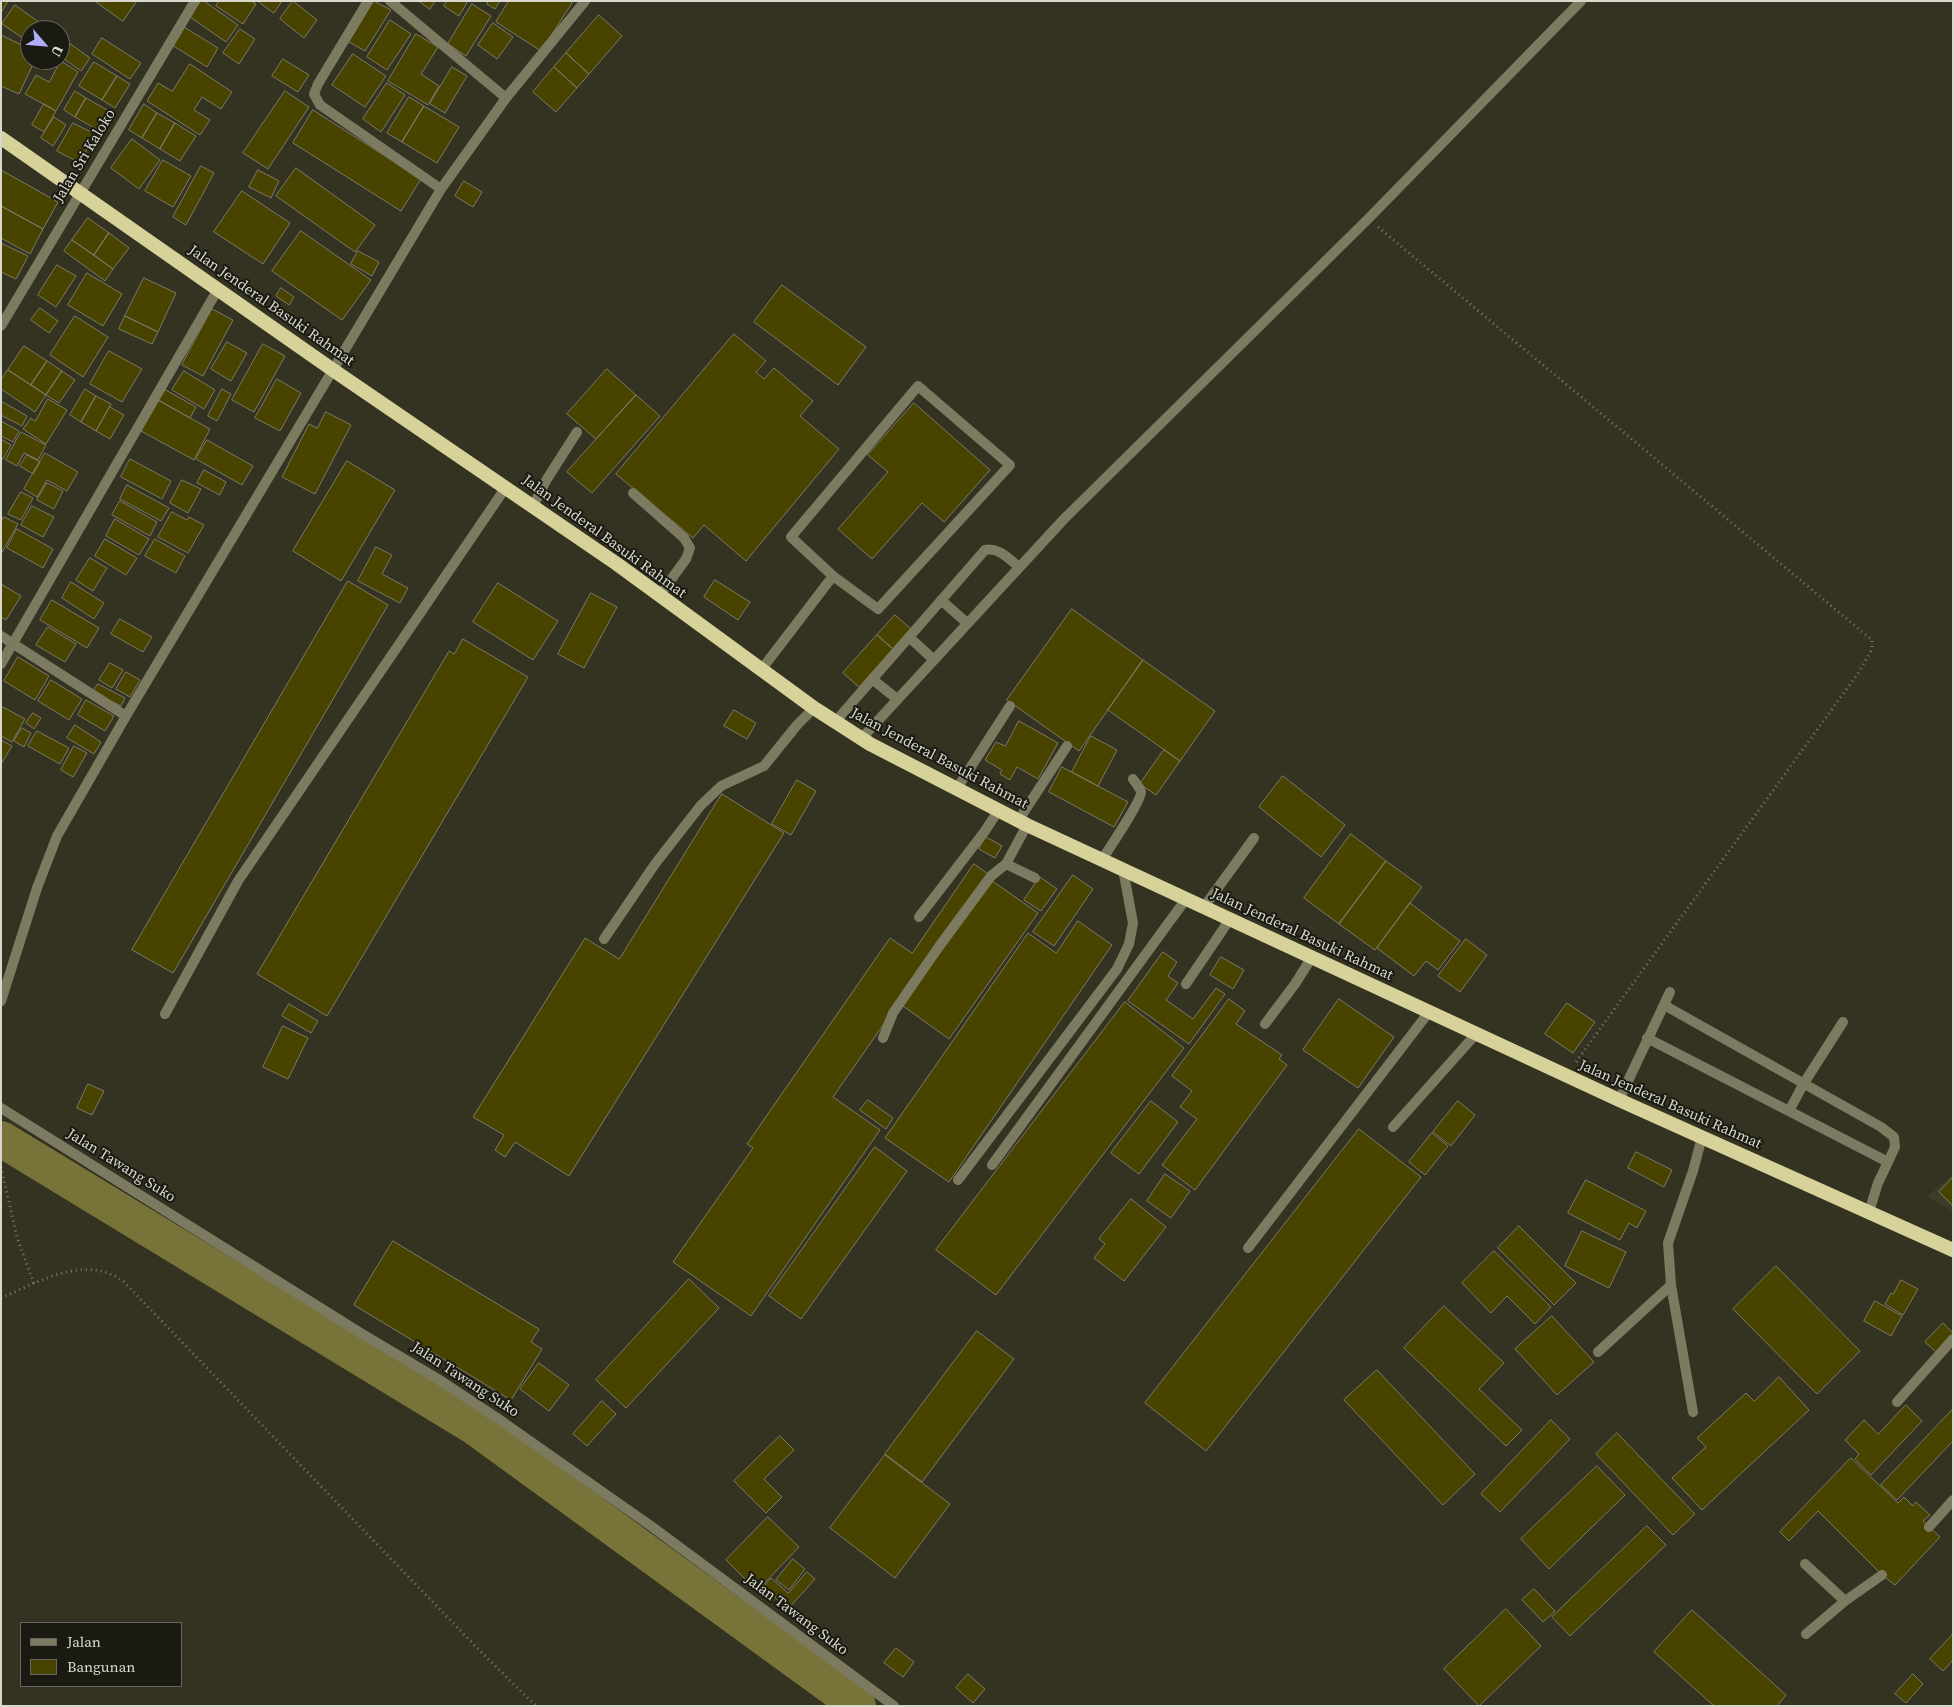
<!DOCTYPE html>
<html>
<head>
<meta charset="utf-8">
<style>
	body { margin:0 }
	#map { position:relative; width:1954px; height:1707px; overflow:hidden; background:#343221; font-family:"Source Serif 4",serif }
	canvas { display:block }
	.frame { position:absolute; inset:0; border:2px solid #d8d8cd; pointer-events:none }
	.legend { position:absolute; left:20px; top:1622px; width:162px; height:65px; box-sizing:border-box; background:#1a1a12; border:1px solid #66665d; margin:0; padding:6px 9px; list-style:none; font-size:15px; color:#d8d8cd }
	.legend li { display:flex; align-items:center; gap:10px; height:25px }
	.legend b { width:25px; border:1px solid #66665d }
	.north { position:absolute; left:20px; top:20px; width:50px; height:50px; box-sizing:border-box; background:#1a1a12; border:1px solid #66665d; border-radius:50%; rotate:117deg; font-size:14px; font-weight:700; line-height:20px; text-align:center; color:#d8d8cd }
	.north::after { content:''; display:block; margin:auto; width:18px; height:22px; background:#afaefa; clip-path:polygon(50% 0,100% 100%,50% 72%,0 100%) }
</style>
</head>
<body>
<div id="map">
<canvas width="1954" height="1707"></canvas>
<div class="frame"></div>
<ul class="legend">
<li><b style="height:6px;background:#7c7b62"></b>Jalan</li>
<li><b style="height:14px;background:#494300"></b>Bangunan</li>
</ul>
<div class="north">U</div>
</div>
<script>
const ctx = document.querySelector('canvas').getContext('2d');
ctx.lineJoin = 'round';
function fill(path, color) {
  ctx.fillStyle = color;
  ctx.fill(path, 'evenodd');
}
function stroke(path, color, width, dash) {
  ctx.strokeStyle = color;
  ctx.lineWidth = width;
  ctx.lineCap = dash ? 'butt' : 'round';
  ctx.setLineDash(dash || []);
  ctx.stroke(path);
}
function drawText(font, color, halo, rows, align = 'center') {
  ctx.font = font + ' "Source Serif 4",serif';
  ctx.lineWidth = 4;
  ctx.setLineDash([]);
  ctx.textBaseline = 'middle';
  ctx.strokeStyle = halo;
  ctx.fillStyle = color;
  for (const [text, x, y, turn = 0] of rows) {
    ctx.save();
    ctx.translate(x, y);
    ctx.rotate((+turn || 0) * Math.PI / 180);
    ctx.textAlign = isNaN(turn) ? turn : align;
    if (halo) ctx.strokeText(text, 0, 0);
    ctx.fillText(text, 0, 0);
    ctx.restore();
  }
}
fill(new Path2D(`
	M1953 1174V1211L1927 1197Z`), '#3e3c24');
stroke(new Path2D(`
	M1 1139 473 1426 858 1706`), '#787338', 36);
const building = new Path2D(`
	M1 1H8L1 13Z
	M95 1H137L123 21Z
	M201 1H204L238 25 226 42 190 17Z
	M219 1H251L256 4 243 24 216 6Z
	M258 1H282L274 13Z
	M293 1 317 20 304 38 280 19Z
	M374 1 391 10 365 51 349 42Z
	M419 1H435L430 9Z
	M447 1H468L459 16 444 6Z
	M489 1H500L495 9 487 4Z
	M509 1H570L572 3 541 51 496 22Z
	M472 4 491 16 466 56 448 44Z
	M15 5 50 30H30V43L2 24Z
	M599 15 622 36 589 74 566 53Z
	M390 20 411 34 387 70 367 57Z
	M493 23 513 37 497 59 478 45Z
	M184 27 218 48 207 67 172 45Z
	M240 29 255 39 239 64 223 53Z
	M416 34 438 47 421 74 439 86 428 105 388 81Z
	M1 35 30 49V60H35L19 94 1 86Z
	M61 37 90 58 81 71 60 56Z
	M102 38 141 63 130 79 92 54Z
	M566 53 589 74 577 88 554 67Z
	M353 54 386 76 365 107 332 85Z
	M283 59 309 75 298 92 272 76Z
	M61 61 78 72 56 111 25 94 36 75 49 82Z
	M94 62 117 76 102 100 79 86Z
	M190 64 232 92 221 109 202 97 194 110 210 120 200 135 147 101 158 83 172 91Z
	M452 67 467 76 445 113 430 104Z
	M554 67 577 88 556 112 533 92Z
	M117 76 130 84 115 108 102 100Z
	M387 83 405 95 381 132 363 119Z
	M75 91 86 98 75 117 64 110Z
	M285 91 309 107 268 169 243 153Z
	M409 97 424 106 402 142 387 133Z
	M86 98 109 111 98 130 75 117Z
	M44 104 56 111 44 132 32 125Z
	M144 104 157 113 142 138 129 130Z
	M424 106 459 127 437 163 402 142Z
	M313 110 421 179 401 211 293 143Z
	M157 113 175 123 160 149 142 138Z
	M54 117 66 125 53 146 41 138Z
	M73 123 95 134 80 163 57 151Z
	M175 123 196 136 180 161 160 149Z
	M132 139 160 160 139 189 111 168Z
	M163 160 191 176 173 207 145 191Z
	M201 166 214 173 186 225 173 217Z
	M296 168 375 225 355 252 276 196Z
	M1 170 58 202 43 229 1 206Z
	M258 170 279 181 271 198 249 187Z
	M464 181 482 192 473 207 455 196Z
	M242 191 290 223 263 264 214 232Z
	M1 206 43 229 30 254 1 238Z
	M88 218 109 233 94 255 72 240Z
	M301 231 371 280 342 320 272 271Z
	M109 233 129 248 113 269 94 255Z
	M72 240 113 269 105 281 64 251Z
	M1 243 28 256 16 279 1 272Z
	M358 251 379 262 372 276 351 264Z
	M57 265 76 276 56 307 38 295Z
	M87 273 122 294 103 326 68 305Z
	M144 278 176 293 158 332 125 316Z
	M782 285 866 347 838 385 754 322Z
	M281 288 294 297 289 305 276 296Z
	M40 308 58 321 49 333 31 320Z
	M212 309 233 320 203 376 182 365Z
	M75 316 108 337 83 377 50 355Z
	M125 316 158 332 152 344 119 329Z
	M734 334 766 361 756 372 764 379 774 368 813 401 800 416 839 449 746 561 704 525 693 538 616 474Z
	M227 342 247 353 231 381 211 369Z
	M263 344 285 356 254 412 232 400Z
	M24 346 47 361 31 385 8 370Z
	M109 351 142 369 122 402 90 384Z
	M47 361 62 371 46 395 31 385Z
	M607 369 636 395 596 439 567 414Z
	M8 370 46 395 35 412 1 389V380Z
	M62 371 75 380 59 403 46 395Z
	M184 371 215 390 204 409 172 390Z
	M277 379 301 393 280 431 255 418Z
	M85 389 96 396 81 422 70 415Z
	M164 389 196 407 190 418 158 400Z
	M222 389 231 394 217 421 208 416Z
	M636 395 660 416 592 493 567 472Z
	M96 396 111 404 96 431 81 422Z
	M48 399 67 410 46 444 23 429 31 418 35 421Z
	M158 400 210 429 194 460 141 431Z
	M1 401 27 416 22 426 1 415Z
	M914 403 990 470 944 522 922 503 872 559 838 529 888 472 868 455Z
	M110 407 124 415 110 439 96 431Z
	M326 412 351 425 315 494 282 477 309 424 317 428Z
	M1 421 19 431 13 442 1 436Z
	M21 432 46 445 38 460 24 453 17 466 6 460Z
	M1 439 11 445 3 459 1 458Z
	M207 440 253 466 242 485 196 459Z
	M45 453 78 472 67 491 47 480 37 497 24 489Z
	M27 455 40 462 33 474 20 466Z
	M130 459 171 481 162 499 121 477Z
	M347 461 395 490 341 581 293 551Z
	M204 470 226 482 220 495 197 483Z
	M182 480 201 489 188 513 170 503Z
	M47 483 63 491 54 509 37 500Z
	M127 485 169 508 161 521 120 499Z
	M21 492 33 498 21 520 8 514Z
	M120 501 157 522 150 536 112 515Z
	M32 506 54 517 43 537 21 525Z
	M172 512 187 520 189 517 204 525 188 553 158 537Z
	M4 517 18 524 1 554V522Z
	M115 519 149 539 139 555 106 536Z
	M17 529 53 549 43 568 7 548Z
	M105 539 137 558 126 575 95 556Z
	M155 539 185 556 176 573 145 556Z
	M376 547 392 555 382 574 408 588 400 603 358 581Z
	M90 558 107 568 93 591 76 580Z
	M715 580 750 602 738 620 704 597Z
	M348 581 388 605 173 973 132 950Z
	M71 582 104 603 94 619 62 598Z
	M498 583 558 621 533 660 473 622Z
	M1 584 21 596 6 620 1 617Z
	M591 593 617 607 584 668 558 654Z
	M52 600 99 628 87 648 40 620Z
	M1072 609 1143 660 1079 751 1007 700Z
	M895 615 911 629 893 649 877 635Z
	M120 619 152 637 143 652 111 634Z
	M48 627 76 644 65 662 36 645Z
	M877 635 893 649 859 687 843 673Z
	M463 639 528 677 327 1016 257 974 449 651 454 654Z
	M18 657 49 676 35 700 4 681Z
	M1143 660 1215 711 1180 761 1108 710Z
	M110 663 123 670 112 688 99 680Z
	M126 672 140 680 130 697 116 689Z
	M51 680 82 699 69 720 38 701Z
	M98 684 125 698 121 706 93 692Z
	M86 700 114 716 105 731 78 715Z
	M1 706 25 719 12 742 1 736Z
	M734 710 756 723 747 739 724 726Z
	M33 713 41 718 34 729 26 723Z
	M1019 721 1058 743 1038 779 1017 767 1010 780 1000 774 1002 770 985 760 996 742 1005 746Z
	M75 725 101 742 94 754 67 738Z
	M22 728 31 733 24 747 14 741Z
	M37 731 69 748 60 764 28 746Z
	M1091 736 1117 750 1098 786 1072 772Z
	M1 740 12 746 1 764Z
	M74 746 87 753 73 777 61 770Z
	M1164 750 1180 761 1156 795 1140 784Z
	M1062 767 1128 802 1114 827 1049 792Z
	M1283 776 1345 825 1321 857 1259 807Z
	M797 780 816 791 791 835 772 824Z
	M722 794 784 833 569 1176 515 1142 505 1157 495 1150 504 1135 473 1117 585 938 619 959Z
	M1351 834 1386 861 1339 924 1304 898Z
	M986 837 1002 846 995 858 979 849Z
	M1386 861 1422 887 1375 950 1339 924Z
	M974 864 988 874 833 1097 880 1130 751 1316 673 1262 753 1148 747 1144 890 938 912 953Z
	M1073 875 1093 889 1054 946 1033 932Z
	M1040 877 1057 889 1041 911 1024 900Z
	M991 880 1038 913 949 1039 903 1006Z
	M1410 903 1460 941 1438 970 1426 961 1414 976 1377 948Z
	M1078 921 1112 945 949 1182 885 1138 1028 933 1056 953Z
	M1466 939 1487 955 1460 992 1438 976Z
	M1163 952 1177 962 1168 976 1178 983 1166 1000 1193 1019 1216 988 1225 994 1189 1044 1128 1001Z
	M1221 957 1244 970 1233 989 1210 975Z
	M1229 999 1245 1011 1236 1024 1282 1055 1279 1059 1287 1065 1195 1190 1162 1165 1197 1119 1180 1107 1192 1091 1172 1076Z
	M1339 999 1394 1037 1358 1088 1303 1050Z
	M1125 1002 1184 1048 996 1295 936 1250Z
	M1567 1003 1595 1022 1573 1053 1545 1034Z
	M289 1004 318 1021 311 1033 282 1016Z
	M283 1026 308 1038 288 1079 263 1067Z
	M88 1084 104 1091 92 1115 77 1108Z
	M868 1100 893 1118 886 1129 860 1110Z
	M1151 1101 1178 1122 1139 1174 1111 1153Z
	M1458 1101 1475 1115 1451 1146 1433 1132Z
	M1359 1129 1421 1177 1206 1451 1145 1403Z
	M1432 1133 1448 1146 1425 1175 1409 1162Z
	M875 1147 907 1171 801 1319 769 1296Z
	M1636 1152 1672 1170 1664 1187 1628 1168Z
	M1165 1174 1190 1191 1171 1218 1147 1201Z
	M1953 1177V1206L1939 1192Z
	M1586 1180 1646 1211 1637 1228 1629 1223 1620 1240 1568 1213Z
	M1131 1199 1166 1227 1124 1281 1094 1258 1105 1244 1099 1239Z
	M1519 1226 1576 1283 1554 1305 1498 1248Z
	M1582 1231 1626 1252 1609 1288 1565 1266Z
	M393 1241 539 1329 531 1342 542 1349 511 1400 354 1305Z
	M1494 1251 1551 1307 1535 1324 1507 1296 1491 1313 1462 1283Z
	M1776 1266 1860 1351 1817 1394 1733 1309Z
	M689 1279 719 1308 626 1408 596 1380Z
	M1901 1280 1918 1289 1903 1315 1885 1304 1891 1293 1893 1294Z
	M1875 1301 1902 1316 1891 1336 1864 1321Z
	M1444 1306 1504 1363 1479 1389 1522 1430 1506 1446 1404 1348Z
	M1552 1316 1594 1362 1557 1395 1515 1349Z
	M1943 1323 1953 1333V1335L1936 1352 1925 1342Z
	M977 1331 1014 1359 922 1482 885 1454Z
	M539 1363 569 1385 549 1411 520 1389Z
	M1377 1370 1475 1474 1443 1505 1344 1400Z
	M1779 1377 1809 1410 1702 1510 1672 1478 1706 1447 1697 1438 1746 1393 1754 1401Z
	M602 1401 616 1414 587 1446 573 1434Z
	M1906 1405 1922 1421 1871 1475 1855 1459 1859 1454 1845 1440 1864 1420 1878 1434Z
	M1953 1409V1441L1897 1500 1881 1485Z
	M1551 1420 1570 1439 1500 1512 1481 1494Z
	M1617 1433 1695 1514 1673 1535 1596 1454Z
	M780 1436 794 1450 764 1479 782 1497 766 1513 734 1481Z
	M885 1455 950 1504 895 1578 830 1528Z
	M1851 1458 1898 1503 1904 1497 1913 1506 1916 1502 1930 1515 1923 1521 1940 1537 1895 1585 1882 1575 1818 1511 1789 1541 1780 1532Z
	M1597 1466 1625 1495 1549 1569 1521 1539Z
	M768 1517 799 1547 757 1591 726 1560Z
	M1647 1526 1666 1545 1570 1636 1552 1617Z
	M793 1559 805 1569 789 1590 776 1580Z
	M807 1572 815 1579 788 1609 763 1587 771 1578 788 1593Z
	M1534 1589 1555 1611 1543 1622 1522 1600Z
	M1506 1609 1541 1646 1479 1706 1444 1669Z
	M1692 1610 1786 1695 1777 1706H1714L1654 1652Z
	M1953 1634V1660L1943 1671 1930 1659Z
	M896 1648 914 1662 903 1677 884 1663Z
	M968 1674 985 1689 973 1703 956 1688Z
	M1913 1674 1923 1684 1906 1703 1895 1694Z`);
fill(building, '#494300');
stroke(building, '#7b7a67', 1);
stroke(new Path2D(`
	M1378 227 1872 640V649L1859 672 1576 1062
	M1 1167 17 1237 34 1284
	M1 1298C39 1282 87 1252 125 1283L480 1651 536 1706`), '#7b7a6b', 3, [1, 4]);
stroke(new Path2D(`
	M633 493 684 538 690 548 686 559 659 596
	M533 506 547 479 577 432
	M941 600 967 623
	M909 637 933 659
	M761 670 833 576 878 609 1010 465 918 386 791 537 833 576
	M872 679 897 699
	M835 722 985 550C999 547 1009 559 1019 567
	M956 790 1010 706
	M1018 821 1067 746
	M1027 825 1006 864 1035 878
	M1102 860C1108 850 1142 800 1141 792 1140 788 1135 782 1133 779
	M1204 907 1254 838
	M919 917 985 831 998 811
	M604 939 655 864 701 805 721 786 764 766 797 725 814 708
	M1186 984 1230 919
	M1664 1005 1881 1127 1894 1137 1895 1147 1888 1162
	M165 1014 238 881 506 487
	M1265 1024 1295 984 1312 957
	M883 1038 893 1013 938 948 991 876 1006 864
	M1647 1038 1888 1162 1878 1183 1869 1212
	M1619 1100 1670 992
	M1789 1111 1804 1083 1843 1022
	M1393 1127 1476 1034
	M992 1165 1186 899
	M958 1180 1117 969 1129 944 1133 923 1123 869
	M1248 1248 1429 1012
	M1598 1352 1671 1285
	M1897 1402 1953 1339
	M1693 1412 1671 1285 1668 1243 1693 1171 1702 1137
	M1929 1527 1953 1500
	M1805 1564 1845 1601
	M1806 1634 1845 1601 1882 1575`), '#7c7b62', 10);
stroke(new Path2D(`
	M368 1 318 84 314 94 320 105 441 189
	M390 1 506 98
	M1 326 195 1
	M1 636 126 716
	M1 664 218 289
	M861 739 1064 519 1368 219 1581 1
	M1 1001 37 888 57 836 126 716 441 189 506 98 585 1
	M1 1108 359 1332 438 1379 500 1420 651 1526 894 1706`), '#7c7b62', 10);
stroke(new Path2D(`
	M1 138 333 370 617 564 814 708 870 744 1027 825 1619 1100 1953 1250`), '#d6d299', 14);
drawText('15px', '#d8d8cd', '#1a1a12', [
	["Jalan Sri Kaloko",85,156,-59],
	["Jalan Jenderal Basuki Rahmat",271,306,35],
	["Jalan Jenderal Basuki Rahmat",604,537,36],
	["Jalan Jenderal Basuki Rahmat",939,759,28],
	["Jalan Jenderal Basuki Rahmat",1302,935,25],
	["Jalan Jenderal Basuki Rahmat",1670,1105,24],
	["Jalan Tawang Suko",121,1166,32],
	["Jalan Tawang Suko",465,1380,33],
	["Jalan Tawang Suko",796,1615,37]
]);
</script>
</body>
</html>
